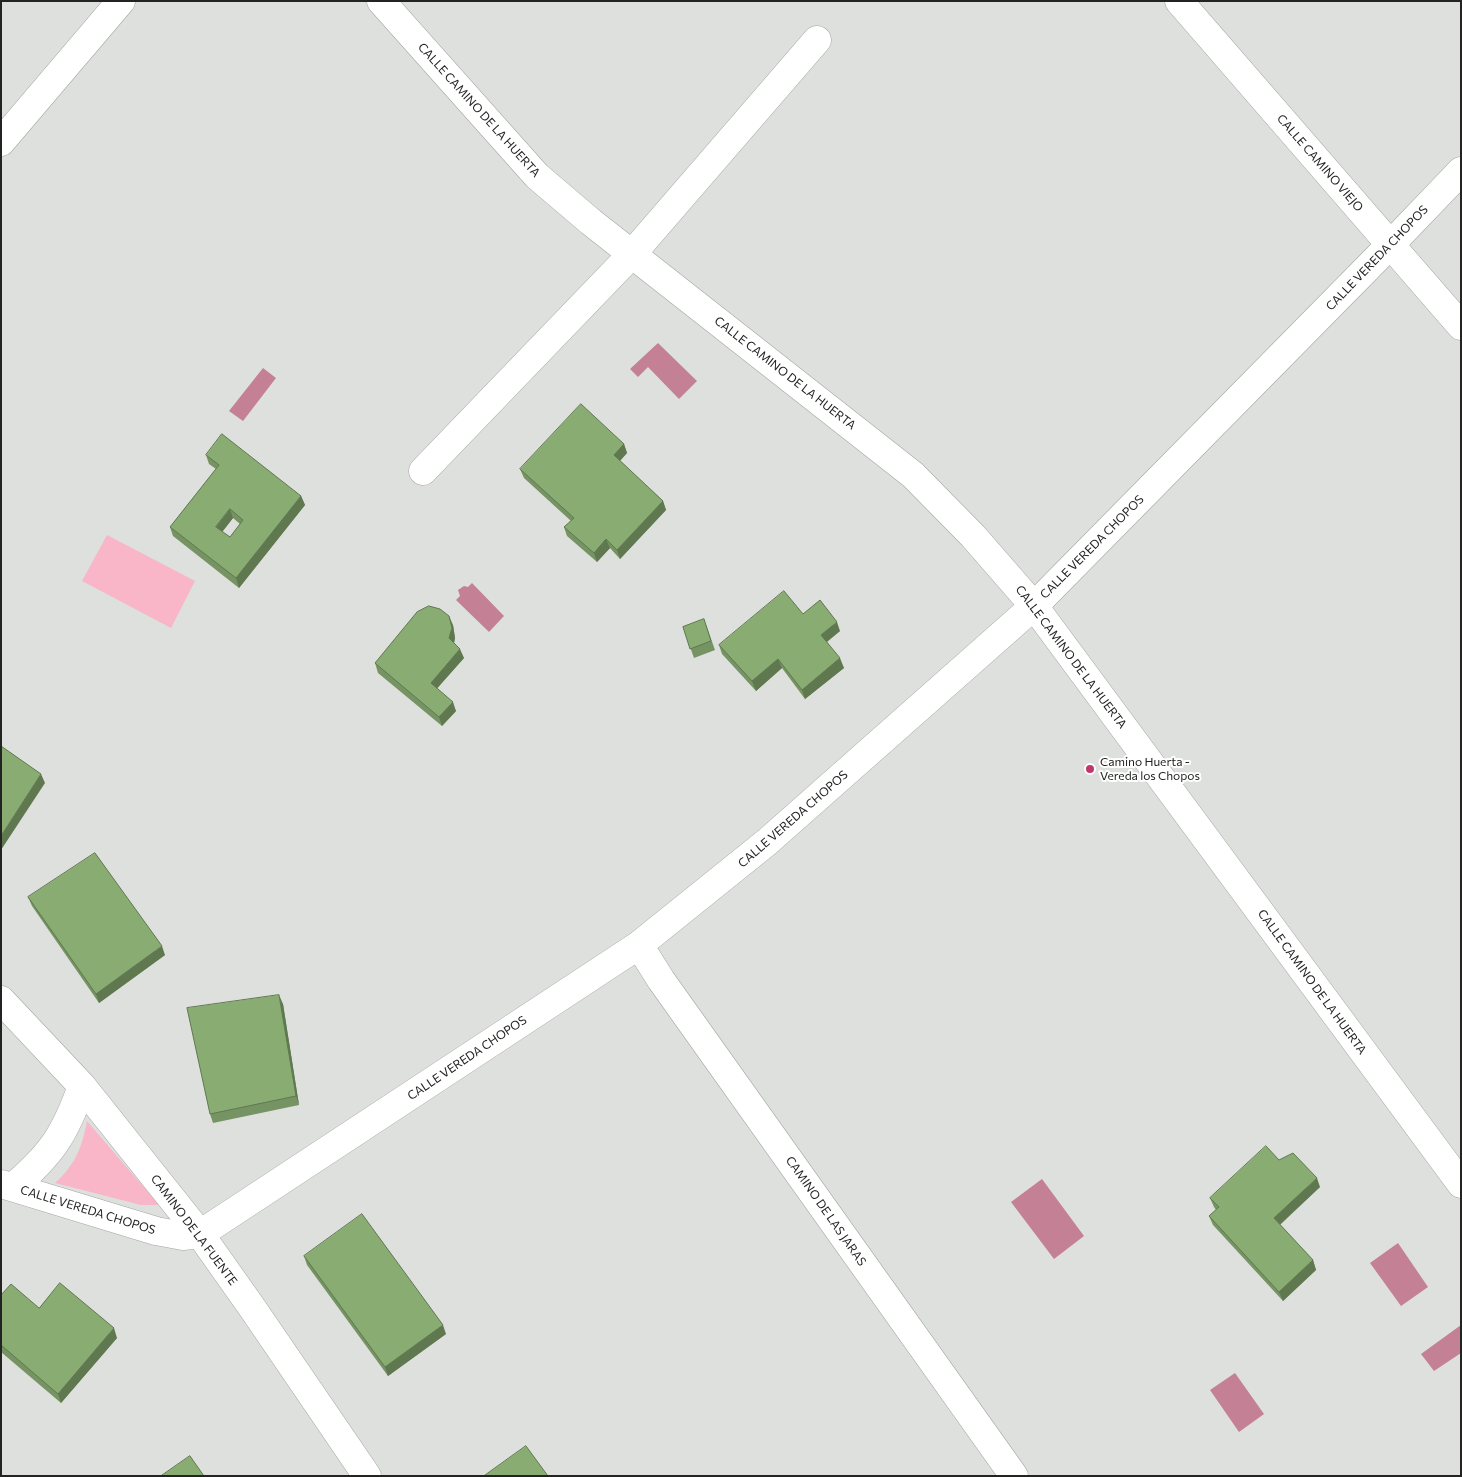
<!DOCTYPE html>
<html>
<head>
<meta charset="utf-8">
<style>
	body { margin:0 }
	#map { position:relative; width:1462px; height:1477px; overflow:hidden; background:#dde0dc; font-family:Commissioner,sans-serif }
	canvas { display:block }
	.frame { position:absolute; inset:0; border:2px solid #232322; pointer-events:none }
</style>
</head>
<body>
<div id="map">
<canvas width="1462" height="1477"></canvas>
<div class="frame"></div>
</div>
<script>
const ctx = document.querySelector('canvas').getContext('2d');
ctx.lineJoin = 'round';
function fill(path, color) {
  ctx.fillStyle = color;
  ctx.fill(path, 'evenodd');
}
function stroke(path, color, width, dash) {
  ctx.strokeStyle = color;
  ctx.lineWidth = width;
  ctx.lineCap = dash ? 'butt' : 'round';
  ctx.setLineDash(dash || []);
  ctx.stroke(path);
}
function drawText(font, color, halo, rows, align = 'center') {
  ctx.font = font + ' Commissioner,sans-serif';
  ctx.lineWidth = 4;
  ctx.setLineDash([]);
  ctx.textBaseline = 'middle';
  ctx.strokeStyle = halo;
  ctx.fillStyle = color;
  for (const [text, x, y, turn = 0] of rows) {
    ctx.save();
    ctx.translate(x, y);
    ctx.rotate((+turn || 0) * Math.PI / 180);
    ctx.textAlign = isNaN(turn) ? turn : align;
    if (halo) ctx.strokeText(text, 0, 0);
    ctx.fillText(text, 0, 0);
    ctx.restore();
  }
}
fill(new Path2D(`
	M107 535 195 581 171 628 82 581Z
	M87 1121 159 1205H141L55 1183C75 1165 82 1148 87 1121Z`), '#f8b6c8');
fill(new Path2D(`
	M658 343 697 381 679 399 648 367 638 377 630 369Z
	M263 368 276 378 243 421 229 411Z
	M472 583 504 616 489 632 456 600 460 596 458 590 464 586 468 587Z
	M1042 1179 1084 1236 1054 1259 1011 1202Z
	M1398 1243 1428 1287 1401 1306 1370 1263Z
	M1461 1325V1353L1434 1371 1421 1354Z
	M1235 1373 1264 1414 1239 1432 1210 1390Z`), '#c48094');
const minor = new Path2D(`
	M381 1 537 176 591 222 913 475 973 536 1034 606 1461 1184
	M1179 1 1461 326
	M1 142 121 1
	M423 471 632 254 817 40
	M639 945 661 980 1014 1476
	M1 1000 82 1086 200 1234 253 1309 367 1476
	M1 1184 156 1231 183 1236 200 1234 639 945 767 842 1034 606 1391 244 1461 171
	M13 1187C52 1154 65 1134 82 1086`);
stroke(minor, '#a3a5a2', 29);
stroke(minor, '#fff', 28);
fill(new Path2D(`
	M624 444 627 453 620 461 663 501 666 510 620 559 610 548 597 562 567 536 564 527 571 521 524 478 520 469Z
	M206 455 301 496 305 505 239 588 173 536 170 527 216 469 209 464ZM233 518 240 524 230 537 222 532Z
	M803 614 840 631 827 642 844 668 805 699 782 668 756 691 722 654 719 645Z
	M704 619 715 650 694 658 683 627Z
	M453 625 455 638 454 643 464 658 437 688 456 711 442 726 378 673 375 663Z
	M28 897 165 955 99 1003 32 906Z
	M283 1004 299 1105 213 1123 210 1114Z
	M1320 1187 1280 1225 1313 1260 1316 1270 1283 1301 1213 1225 1209 1216 1216 1210 1214 1207 1210 1198Z
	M304 1256 446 1334 388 1376 307 1265Z
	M1 1295 117 1338 61 1403 1 1352Z`), '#769463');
fill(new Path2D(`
	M624 444 627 453 617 464 614 455Z
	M301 496 305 505 239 588 236 578Z
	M663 501 666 510 620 559 617 550Z
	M230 509 233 518 219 536 216 527Z
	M606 539 610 548 597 562 594 553Z
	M449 616 453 625 455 638 453 648 449 638Z
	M837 622 840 631 824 644 821 635Z
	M460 649 464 658 434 692 431 683Z
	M840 658 844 668 805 699 802 690Z
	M778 659 782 668 756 691 752 681Z
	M453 702 456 711 442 726 439 717Z
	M41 774 45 783 1 850V836Z
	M162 946 165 955 99 1003 96 994Z
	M279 995 283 1004 299 1105 296 1096Z
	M1317 1178 1320 1187 1277 1227 1274 1218Z
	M1313 1260 1316 1270 1283 1301 1279 1292Z
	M443 1325 446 1334 388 1376 385 1367Z
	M114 1328 117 1338 61 1403 58 1394Z`), '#607850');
const building = new Path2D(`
	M581 404 624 444 614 455 663 501 617 550 606 539 594 553 564 527 574 518 520 469Z
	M222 434 301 496 236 578 170 527 219 465 206 455ZM230 509 243 520 230 537 216 527Z
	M784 591 803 614 820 600 837 622 821 635 840 658 802 690 778 659 752 681 719 645Z
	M429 606 440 609 449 616 452 628 449 638 460 649 431 683 453 702 439 717 375 663 417 612Z
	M704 619 711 641 690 649 683 627Z
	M1 746 41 774 1 836Z
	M95 853 162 946 96 994 28 897Z
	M279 995 296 1096 210 1114 187 1008Z
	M1266 1146 1279 1160 1293 1153 1317 1178 1274 1218 1313 1260 1279 1292 1209 1216 1219 1207 1210 1198Z
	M362 1214 443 1325 385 1367 304 1256Z
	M60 1283 114 1328 58 1394 1 1345V1295L11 1284 39 1308Z
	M526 1446 548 1476H484Z
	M190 1456 204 1476H161Z`);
fill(building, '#89ac73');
stroke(building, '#607850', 1);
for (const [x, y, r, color] of [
	[1090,769,5,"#c1366e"]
]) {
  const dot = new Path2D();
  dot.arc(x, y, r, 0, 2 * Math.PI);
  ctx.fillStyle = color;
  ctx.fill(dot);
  stroke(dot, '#fff', 2);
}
drawText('12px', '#232322', '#fff', [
	["CALLE CAMINO DE LA HUERTA",479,110,48],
	["CALLE CAMINO VIEJO",1320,163,49],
	["CALLE VEREDA CHOPOS",1377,258,-46],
	["CALLE CAMINO DE LA HUERTA",785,373,38],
	["CALLE VEREDA CHOPOS",1092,547,-45],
	["CALLE CAMINO DE LA HUERTA",1071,657,53],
	["CALLE VEREDA CHOPOS",793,819,-41],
	["CALLE CAMINO DE LA HUERTA",1312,982,54],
	["CALLE VEREDA CHOPOS",467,1058,-34],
	["CALLE VEREDA CHOPOS",88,1210,17],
	["CAMINO DE LAS JARAS",826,1211,55],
	["CAMINO DE LA FUENTE",194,1230,53]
]);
drawText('12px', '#232322', '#fff', [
	["Camino Huerta -",1100,762],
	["Vereda los Chopos",1100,776]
], 'left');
</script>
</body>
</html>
